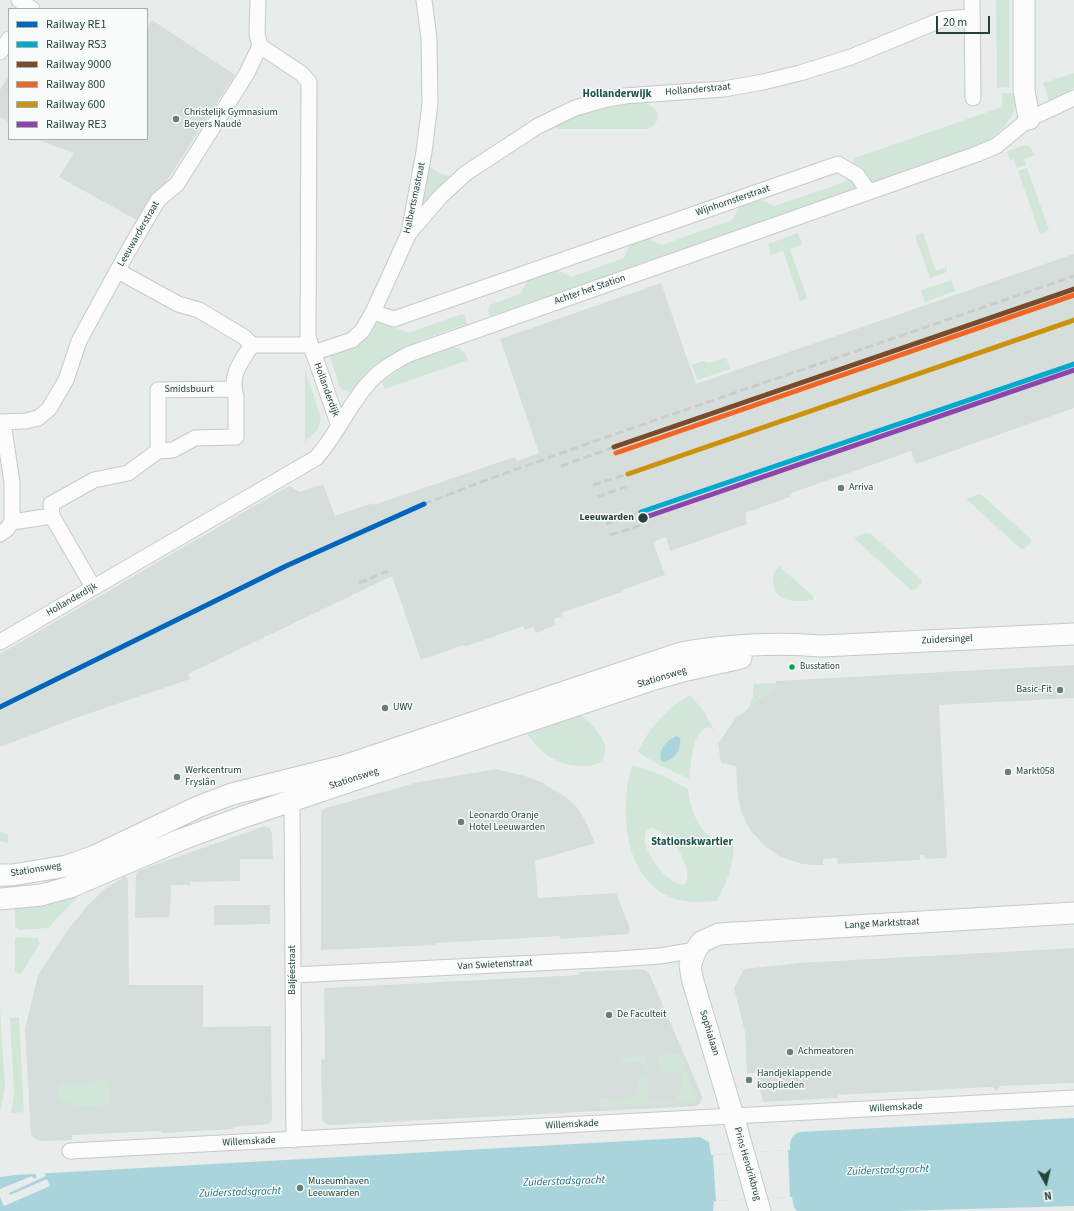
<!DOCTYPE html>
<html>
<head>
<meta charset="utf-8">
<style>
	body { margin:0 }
	#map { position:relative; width:1074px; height:1211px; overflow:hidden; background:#e8edeb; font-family:"Source Sans 3",sans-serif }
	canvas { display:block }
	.legend { position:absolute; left:8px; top:8px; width:140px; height:132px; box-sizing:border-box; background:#f7fbf9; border:1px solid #a3b1ad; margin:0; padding:5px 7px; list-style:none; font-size:12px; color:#24423a }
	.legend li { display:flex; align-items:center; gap:8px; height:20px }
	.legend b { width:20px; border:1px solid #a3b1ad }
	.north { position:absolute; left:1026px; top:1163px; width:40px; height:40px; -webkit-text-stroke:3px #f7fbf9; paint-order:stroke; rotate:172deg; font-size:11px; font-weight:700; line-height:16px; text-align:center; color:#24423a }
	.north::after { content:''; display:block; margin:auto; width:14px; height:18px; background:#24423a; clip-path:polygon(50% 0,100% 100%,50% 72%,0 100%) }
	.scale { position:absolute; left:936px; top:16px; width:54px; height:18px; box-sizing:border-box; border:2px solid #24423a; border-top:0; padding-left:5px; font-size:12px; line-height:14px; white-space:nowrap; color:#24423a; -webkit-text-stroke:3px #f7fbf9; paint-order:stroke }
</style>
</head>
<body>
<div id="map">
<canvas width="1074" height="1211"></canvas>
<ul class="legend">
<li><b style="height:5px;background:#0065bd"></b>Railway RE1</li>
<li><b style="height:5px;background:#00a9ce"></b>Railway RS3</li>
<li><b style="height:5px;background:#7a4b2a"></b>Railway 9000</li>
<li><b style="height:5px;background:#f26522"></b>Railway 800</li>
<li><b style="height:5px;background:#cd920c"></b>Railway 600</li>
<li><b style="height:5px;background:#8e44ad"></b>Railway RE3</li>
</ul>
<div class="north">N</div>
<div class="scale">20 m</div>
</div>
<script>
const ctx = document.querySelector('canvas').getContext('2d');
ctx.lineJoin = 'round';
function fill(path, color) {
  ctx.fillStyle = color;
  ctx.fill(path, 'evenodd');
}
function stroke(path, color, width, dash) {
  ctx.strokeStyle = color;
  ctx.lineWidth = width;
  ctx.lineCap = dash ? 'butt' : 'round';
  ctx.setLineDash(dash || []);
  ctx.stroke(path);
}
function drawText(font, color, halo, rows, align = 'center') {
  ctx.font = font + ' "Source Sans 3",sans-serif';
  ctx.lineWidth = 3;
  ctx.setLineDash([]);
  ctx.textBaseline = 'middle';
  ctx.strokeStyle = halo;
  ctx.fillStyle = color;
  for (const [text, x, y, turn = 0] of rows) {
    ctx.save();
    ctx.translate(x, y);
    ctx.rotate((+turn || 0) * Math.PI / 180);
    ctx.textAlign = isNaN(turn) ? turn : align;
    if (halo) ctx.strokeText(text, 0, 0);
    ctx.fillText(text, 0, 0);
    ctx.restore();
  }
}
fill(new Path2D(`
	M152 20 235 75 140 222 59 177 74 153 35 139H147V28Z
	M9 75V122L0 117V90Z
	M1074 254V408L916 464 911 451 789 494 790 497 745 513 747 524 670 551 666 537 653 542 665 575 622 590 621 593H619L564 612 562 613 563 616 554 619 556 625 536 633 533 627 525 630 523 626 467 646H465L464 645 421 660 392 576 188 674 190 679 73 719 0 747V654L289 486 300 492 323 484 335 516 372 503 373 505 515 457 517 461 539 453 500 339 661 283 696 384Z
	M1074 665V698L939 705 947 858 925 859 924 855H920V860L838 864 837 858 823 859V865H815L802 864 789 860 779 856 766 847 750 830 742 814 738 798 736 766 721 763 718 744 737 716 741 715 759 699 774 690 776 681Z
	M496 769 525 776 541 782 566 797 576 806 586 822 595 843 535 861 538 898 616 893 630 928 628 934 560 939V936L435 943V945L321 950V816L322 810 326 808 419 782Z
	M265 826 270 828 272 833 273 859H240V881L190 882V885H171L170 915 169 917 135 918 136 874 140 870Z
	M124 877 127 878 128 881 129 985H203V1027L271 1026 272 1120 269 1124 234 1127V1129L161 1133V1131H157L72 1135V1140L41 1141 37 1140 31 1135 25 1029 38 975 67 931 89 904 106 888Z
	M214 905H270V924L214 925Z
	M1074 948V1083L1000 1086 997 1091 992 1087 838 1095V1098L763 1102 756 1073 747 1074 745 1032 734 988 744 969 800 963Z
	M643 969 649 973 702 1096 701 1102 697 1106 329 1125 326 1124 322 1120 321 1060 325 1059 324 990 326 988 579 975 580 972Z`), '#d6dedb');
fill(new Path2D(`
	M996 0H1009V87L997 88Z
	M1074 73V88L1049 100 1043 83Z
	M1002 93H1015V107L1013 114 1004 127 989 141 962 152 873 182H871L852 165 855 158 1002 107Z
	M639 102C656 104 667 119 648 129H558L556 128 555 125C581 110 609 105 639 102Z
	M1027 145 1031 148 1035 155 1024 159 1026 165 1017 168 1014 159 1010 160 1007 152 1021 146Z
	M429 167C433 168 434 170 438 172 442 175 447 174 451 177L423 205 422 204Z
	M1027 168 1049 230 1040 234 1018 171Z
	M848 176 857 186 853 190 490 316 488 311 490 305 520 294 529 278 555 269 571 277 624 258 631 242 645 237 662 245 732 220 740 205 757 198 774 206 845 182Z
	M798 233 802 244 790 249 807 298 800 301 783 251 771 255 768 244Z
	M923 233 936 271 947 267V272L930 278 915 236Z
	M951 280 955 291 925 302 921 290Z
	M462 314 465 316 467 324C424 339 376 351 351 393L340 388 329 353 376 320 392 326 408 333Z
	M452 347C461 348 465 352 468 360L385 389 382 382C403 365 426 354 452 347Z
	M726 357 730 369 697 380 692 365 703 361 709 363Z
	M305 370 321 418 318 429 305 442Z
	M979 494 982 495 1031 539V542L1024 549H1021L966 499Z
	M866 533 871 534 921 579 922 582 915 590H911L854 538Z
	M779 566 814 597 813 600C808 601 802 601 797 601 777 600 773 593 773 574Z
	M775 683V688L773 691 759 699 748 709 753 697 754 684Z
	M690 695 703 710 714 730 708 727C692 730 691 765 689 779L655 763 638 752C649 727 667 708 690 695ZM674 737 681 746 664 762 661 752 666 743Z
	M579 714C591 722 617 748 600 762 595 766 588 766 582 766 558 766 538 752 526 732Z
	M632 765 660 774 688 789C689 805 698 832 715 839 720 841 727 841 733 841 736 862 726 883 717 901 700 902 684 904 668 896 622 874 620 807 632 765ZM651 828C668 827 698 873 684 885 666 884 637 847 647 830Z
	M0 832 8 835V843L0 841Z
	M82 892 48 928 20 930 15 927V904Z
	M16 937 37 938 40 943 22 973 19 974 15 971V939Z
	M0 1008 5 1088 0 1112Z
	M19 1017 24 1112 11 1113 14 1094 10 1018Z
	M679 1054 697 1097 695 1102 601 1107 600 1098H609V1101H610L623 1100V1097H632L637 1091V1079L646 1077 645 1063H640L639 1062 621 1063V1057L646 1056 649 1103 676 1101V1096L683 1089 682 1073C667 1066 660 1086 658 1055Z
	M108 1078 110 1105 70 1107V1102H59L58 1084H69V1082L77 1084H86Z`), '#d1e6d8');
fill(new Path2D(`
	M677 736 680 738C682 749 675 759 664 762L662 761C657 751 667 739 677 736Z
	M1074 1118V1206L898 1211H797L794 1207 792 1197H790L714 1201 713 1211H0V1177L15 1175 700 1137 709 1142 711 1155 790 1150C790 1142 790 1136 799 1132Z`), '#a9d4db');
fill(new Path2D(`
	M788 1150 790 1197 716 1201 713 1155Z
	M35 1173H44L46 1176 9 1193 10 1195 47 1179 50 1186 4 1206 0 1197V1189L32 1176 34 1179 37 1177Z`), '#e8edeb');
const street = new Path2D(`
	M19 0 32 9
	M972 0 973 98
	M260 46 302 74 309 82 308 337 339 426
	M0 52 9 39
	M409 233 441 196 466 173 538 126 575 108 607 99 624 96 724 89 763 82 800 73 851 57 943 19 972 17
	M118 271 178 304 199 310 244 337 252 345H310
	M373 312 394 319 838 164 857 175 869 192
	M313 353 352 340 362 331 373 312 409 233 424 152 430 103 429 38 424 0
	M0 422 26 421 38 418 49 409 66 380 79 341 127 253 158 200 177 184 247 73 260 46 257 34 258 0
	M158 451V390L234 389
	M12 522 52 516
	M0 534 7 529 12 522V483L3 422
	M93 587 52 516 51 504 94 480 128 473 158 451 173 450 195 438 236 437V396C229 375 241 362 252 345
	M0 642 316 458C336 436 347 408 367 385 378 371 394 362 409 354L977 154 996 146 1029 119 1074 98
	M292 800 294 1140
	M293 975 618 959 660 956 696 950
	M70 1151 1074 1098`);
const secondary = new Path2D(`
	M1024 0V90L1029 119
	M0 875H12L67 866 95 856 200 806 232 794 344 766 681 653C724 645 778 642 821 646L1074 634
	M0 899 41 895 70 887 180 840 240 818 651 680 687 670 741 658
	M760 1211 736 1126 692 978 690 965 696 950 701 942 719 934 735 933 1074 913`);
stroke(street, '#c5cac8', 17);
stroke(secondary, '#c3cbc8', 23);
stroke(street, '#fcfcfc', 15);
stroke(secondary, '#fcfcfc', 21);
stroke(new Path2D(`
	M561 466 614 447
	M593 485 628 474
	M597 497 631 485
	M424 504 481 482 595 441 1074 276
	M606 524 641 512
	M610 535 645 524
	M359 583 388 571`), '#c9cdcc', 3, [8, 4]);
stroke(new Path2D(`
	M0 707 286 566 424 504`), '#0065bd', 5);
stroke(new Path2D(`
	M641 512 1074 364`), '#00a9ce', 5);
stroke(new Path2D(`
	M614 447 1074 289`), '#7a4b2a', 5);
stroke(new Path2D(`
	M616 453 1074 295`), '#f26522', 5);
stroke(new Path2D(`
	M628 474 1074 320`), '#cd920c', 5);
stroke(new Path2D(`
	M643 518 1074 370`), '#8e44ad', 5);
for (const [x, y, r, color] of [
	[176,119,4,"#697e78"],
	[841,488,4,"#697e78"],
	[643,518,5.5,"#24423a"],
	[792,667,3.5,"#00a651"],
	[1060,690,4,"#697e78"],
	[385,708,4,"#697e78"],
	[1008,772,4,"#697e78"],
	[177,777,4,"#697e78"],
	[461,822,4,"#697e78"],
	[609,1015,4,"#697e78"],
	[790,1052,4,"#697e78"],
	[749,1080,4,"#697e78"],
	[300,1188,4,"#697e78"]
]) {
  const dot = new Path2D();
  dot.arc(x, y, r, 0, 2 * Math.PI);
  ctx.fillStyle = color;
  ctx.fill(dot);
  stroke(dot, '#f7fbf9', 1.5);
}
drawText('9px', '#24423a', '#f7fbf9', [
	["Busstation",800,667]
], 'left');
drawText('10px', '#24423a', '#f7fbf9', [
	["Hollanderstraat",698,90,-5],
	["Halbertsmastraat",415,198,-78],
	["Wijnhornsterstraat",733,201,-19],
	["Leeuwarderstraat",139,234,-60],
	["Achter het Station",590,290,-19],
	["Smidsbuurt",189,390],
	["Hollanderdijk",326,390,70],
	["Hollanderdijk",72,600,-30],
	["Zuidersingel",947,640,-3],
	["Stationsweg",662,678,-17],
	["Stationsweg",354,779,-18],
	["Stationsweg",36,870,-9],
	["Lange Marktstraat",882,924,-3],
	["Van Swietenstraat",495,965,-3],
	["Baljéestraat",293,970,-90],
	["Sophialaan",709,1033,73],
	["Willemskade",896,1108,-3],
	["Willemskade",572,1125,-3],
	["Willemskade",249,1142,-3],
	["Prins Hendrikbrug",747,1164,74]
]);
drawText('10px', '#24423a', '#f7fbf9', [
	["Christelijk Gymnasium",184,113],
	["Beyers Naudé",184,125],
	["Arriva",849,488],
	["Basic-Fit",1052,690,"right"],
	["UWV",393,708],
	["Werkcentrum",185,771],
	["Fryslân",185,783],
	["Markt058",1016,772],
	["Leonardo Oranje",469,816],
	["Hotel Leeuwarden",469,828],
	["De Faculteit",617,1015],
	["Achmeatoren",798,1052],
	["Handjeklappende",757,1074],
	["kooplieden",757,1086],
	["Museumhaven",308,1182],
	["Leeuwarden",308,1194]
], 'left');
drawText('bold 10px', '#24423a', '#f7fbf9', [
	["Leeuwarden",634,518]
], 'right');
drawText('bold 11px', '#1f5548', '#f7fbf9', [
	["Hollanderwijk",617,95],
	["Stationskwartier",692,843]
]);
drawText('italic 11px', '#1c6f80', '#f7fbf9', [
	["Zuiderstadsgracht",888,1171,-2],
	["Zuiderstadsgracht",564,1182,-2],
	["Zuiderstadsgracht",240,1193,-2]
]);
</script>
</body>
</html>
